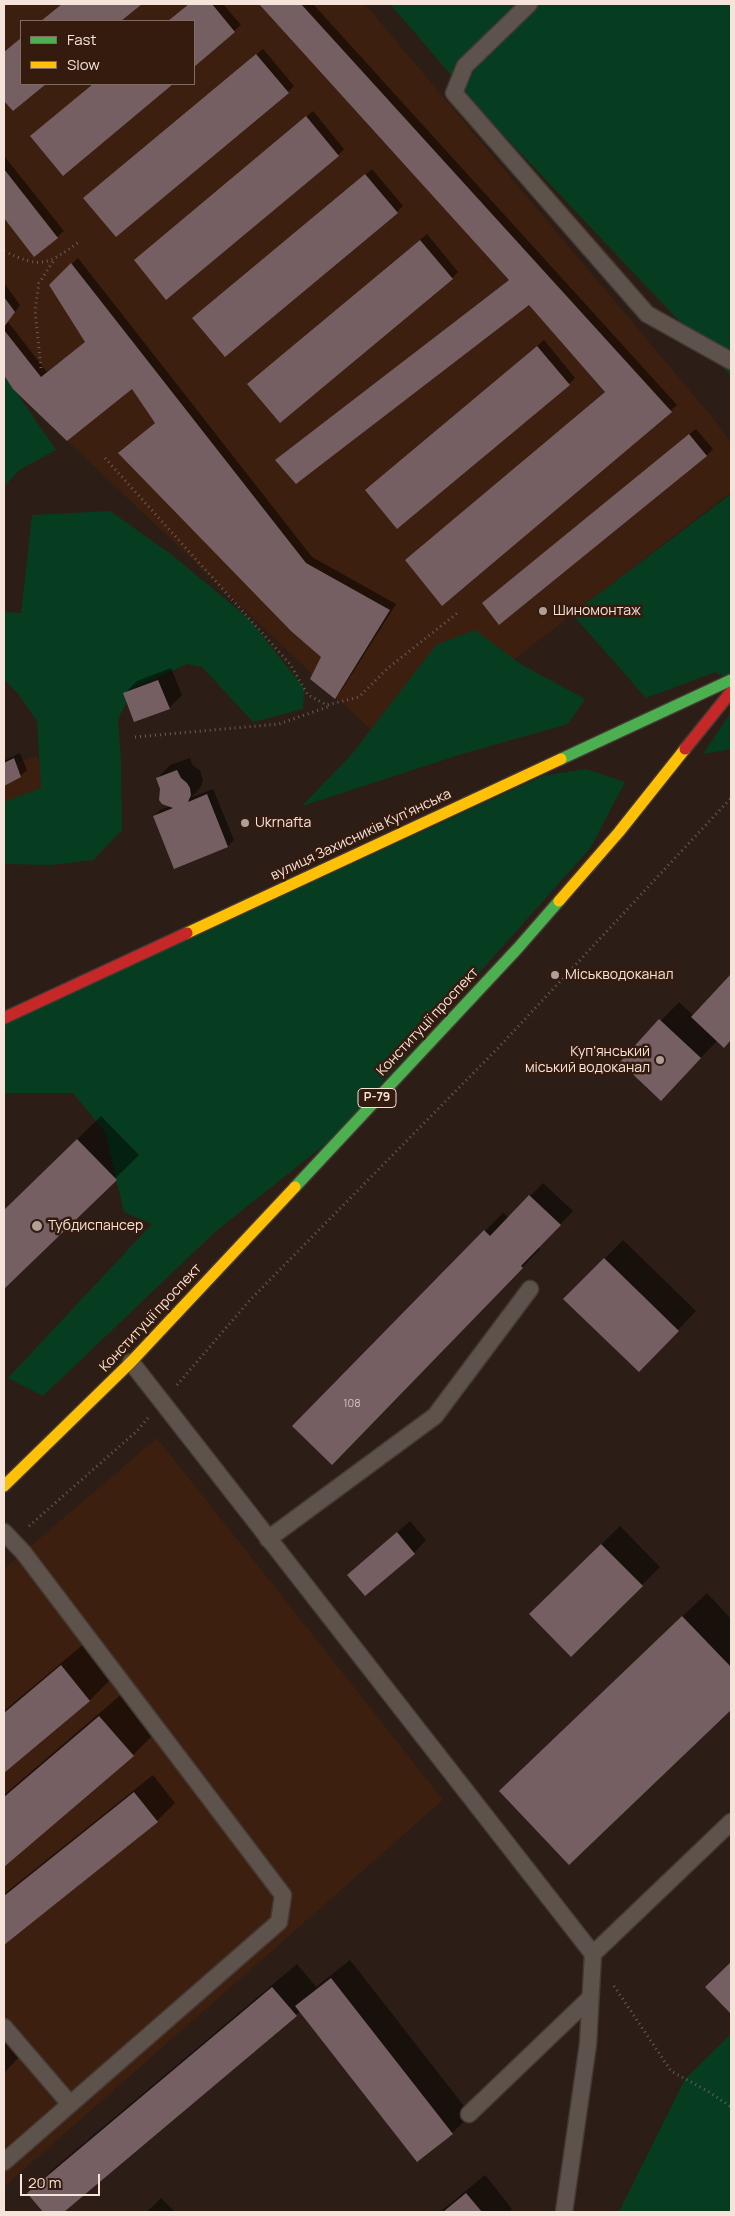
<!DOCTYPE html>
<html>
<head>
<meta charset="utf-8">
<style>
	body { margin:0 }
	#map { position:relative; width:735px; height:2216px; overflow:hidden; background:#2c1e16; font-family:Manrope,sans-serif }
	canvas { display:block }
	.frame { position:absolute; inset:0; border:5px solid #f6e4db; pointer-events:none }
	.legend { position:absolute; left:20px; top:20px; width:175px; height:65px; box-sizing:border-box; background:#341b0e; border:1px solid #826b60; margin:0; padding:6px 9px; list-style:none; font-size:15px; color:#f6e4db }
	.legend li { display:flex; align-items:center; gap:10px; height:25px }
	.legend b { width:25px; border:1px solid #826b60 }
	.scale { position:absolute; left:20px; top:2174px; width:80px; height:22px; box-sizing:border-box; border:2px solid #f6e4db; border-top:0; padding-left:6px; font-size:15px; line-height:18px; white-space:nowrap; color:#f6e4db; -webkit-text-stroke:4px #341b0e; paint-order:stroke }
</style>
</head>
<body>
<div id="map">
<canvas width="735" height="2216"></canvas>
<div class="frame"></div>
<ul class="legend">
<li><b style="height:6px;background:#4caf50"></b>Fast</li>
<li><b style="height:6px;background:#ffc107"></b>Slow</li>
</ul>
<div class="scale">20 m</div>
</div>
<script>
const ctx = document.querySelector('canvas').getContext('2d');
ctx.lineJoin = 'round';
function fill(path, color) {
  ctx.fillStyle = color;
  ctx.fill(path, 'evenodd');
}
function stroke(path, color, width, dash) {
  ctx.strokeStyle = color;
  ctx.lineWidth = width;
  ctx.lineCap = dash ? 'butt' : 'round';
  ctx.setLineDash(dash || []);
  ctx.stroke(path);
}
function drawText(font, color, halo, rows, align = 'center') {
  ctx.font = font + ' Manrope,sans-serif';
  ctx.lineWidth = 5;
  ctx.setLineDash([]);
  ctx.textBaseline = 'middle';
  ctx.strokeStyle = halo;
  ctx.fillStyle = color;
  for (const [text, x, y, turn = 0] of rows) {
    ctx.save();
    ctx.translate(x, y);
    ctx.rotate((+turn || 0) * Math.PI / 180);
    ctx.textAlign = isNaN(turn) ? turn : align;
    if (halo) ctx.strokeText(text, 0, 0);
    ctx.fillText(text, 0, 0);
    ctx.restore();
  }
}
fill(new Path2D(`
	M4 4H365L717 423 731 444V492L394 752 13 389 4 375ZM21 21H194V84H21Z
	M37 757 79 798 4 836V765Z
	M157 1438 443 1800 4 2187V1569Z`), '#3c1f0f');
fill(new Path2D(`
	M390 4H731V376L495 126Z
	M4 374 56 450 19 470 4 487Z
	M731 494V680L715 672 646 698 572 614Z
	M110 511 172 555 249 619 304 688 303 709 253 722 202 667 187 664 134 688 118 719 121 760 122 830 93 860 50 865 4 864V802L41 788 37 721 19 695 4 679V612L21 613 32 515Z
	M475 630 522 665 585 699 568 724 462 754 302 806 352 754 436 645Z
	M731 712V749L703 754Z
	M586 769 625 782 591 847 332 1139 216 1231 43 1396 8 1378 152 1224 124 1212 105 1132 73 1093H4V1024L543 776Z
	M731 2034V2212H619L685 2079Z`), '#063d20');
fill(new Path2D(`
	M63 4H140L119 21H42Z
	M190 4H223L241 25 194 65V21H169Z
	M260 4H313L677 405 442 605 413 554 606 391 530 303 283 454 510 279Z
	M21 38V84H44L13 110 4 99V53Z
	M263 49 294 86 288 92 91 192Z
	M94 84H171L63 174 38 130Z
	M313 111 344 149 338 155 142 254Z
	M4 156 64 231 35 255 4 216Z
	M372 169 403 206 397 212 200 312Z
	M427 234 458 272 452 278 255 378Z
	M78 258 312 557 396 604 341 691 335 697 323 657 126 447 156 422 133 387 14 389 4 373V283L20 305 8 322 47 372 86 342 50 285Z
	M544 340 575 378 569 384 366 490Z
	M696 429 713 449 707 455 500 623 490 597Z
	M171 668 182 695 169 708 124 694 137 681Z
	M20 753 27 770 20 776 4 785V761Z
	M190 758 193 766 200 770 203 781 200 788 190 798 213 789 234 840 228 846 154 816 160 810 171 806 157 778 170 765Z
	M731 976V1039L724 1046 718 1040 661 1099 621 1062 679 1002 694 1016Z
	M101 1116 139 1155 4 1288V1211Z
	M543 1183 573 1211 538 1247 540 1249 350 1445 294 1426 503 1213 509 1218Z
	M623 1240 696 1311 657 1352 565 1299Z
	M410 1521 426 1540 414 1553 349 1575Z
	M620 1526 660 1567 571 1655 531 1614Z
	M707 1593 731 1619V1708L569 1863 524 1767Z
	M85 1643 113 1677 90 1700 4 1771V1711Z
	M123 1693 156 1732 133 1755 4 1866V1795Z
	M153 1775 175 1803 157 1821 4 1943V1894Z
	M350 1960 471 2115 452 2133 300 2011 62 2212H44L29 2193 52 2170 297 1964 316 1987Z
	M4 2037 20 2056 4 2073Z
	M485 2175 512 2209 509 2212H440Z
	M161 2198 175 2212H147Z`), '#0007');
fill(new Path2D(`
	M62 4H142L121 21H41Z
	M189 4H212L235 32 194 67V21H168Z
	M259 4H301L672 412 442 606 405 560 605 392 529 305 296 484 275 460 509 280Z
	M21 38V84H46L13 111 4 101V52Z
	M256 54 289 93 116 237 83 198Z
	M93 84H173L63 176 30 136Z
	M306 116 339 156 166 300 134 260Z
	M4 169 58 238 34 257 4 218Z
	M365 174 398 213 225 357 192 318Z
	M420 240 453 279 280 423 247 384Z
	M71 263 306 563 390 610 335 699 310 679 321 657 291 631 118 453 155 423 132 389 67 441 13 389 4 375V330L41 377 85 342 49 285Z
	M4 297 15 312 4 327Z
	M537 346 570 385 397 529 365 490Z
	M689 434 707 456 499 625 482 603Z
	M158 680 170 709 134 722 123 693Z
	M14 758 21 777 4 786V763Z
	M177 770 181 778 187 783 190 788 191 795 188 802 207 794 228 847 174 869 153 816 173 808 162 804 159 800 160 789 156 778Z
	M731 974V1040L724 1048 691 1017Z
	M659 1019 701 1058 661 1101 620 1062Z
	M77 1139 117 1180 4 1289V1210Z
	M529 1195 561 1225 521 1266 523 1268 332 1465 292 1426 484 1230 490 1236Z
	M604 1258 679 1331 639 1372 563 1299Z
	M397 1532 415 1554 365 1596 347 1575Z
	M601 1544 643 1586 571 1657 529 1614Z
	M682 1616 731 1667V1710L569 1865 499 1791Z
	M61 1665 90 1701 4 1773V1713Z
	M99 1716 134 1756 4 1867V1797Z
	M134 1792 158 1822 4 1945V1896Z
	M731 1962V2014L705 1987Z
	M331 1978 453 2134 417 2162 295 2006Z
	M272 1987 297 2016 64 2212H43L27 2193Z
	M466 2193 482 2212H443Z`), '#765f63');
const lane = new Path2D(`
	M529 4 465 66 454 93 647 314 731 361
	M131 1362 593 1954 588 2044 564 2212
	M4 1532 23 1552 283 1895 279 1922 4 2162
	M268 1539 435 1416 530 1289
	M593 1954 731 1822
	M4 2027 70 2104
	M469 2114 590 1998`);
const fast = new Path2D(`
	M561 759 731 680
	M295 1187 518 948 559 901`);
const slow = new Path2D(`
	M559 901 619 832 685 749
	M187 933 561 759
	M4 1486 131 1362 295 1187`);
const jam = new Path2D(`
	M685 749 731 692
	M4 1018 187 933`);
stroke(lane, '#453934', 19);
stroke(fast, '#453934', 14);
stroke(slow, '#453934', 14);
stroke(jam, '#453934', 14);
stroke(new Path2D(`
	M4 251C41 269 47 265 79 242
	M41 368 35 310 39 283 54 260
	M105 458 290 664 308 695 327 705 359 697 388 668 460 611
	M135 737 279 724 330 706
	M177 1385 250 1300 498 1048 731 798
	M29 1526 137 1431 148 1418
	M614 1986 671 2071 711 2093 731 2107`), '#685f59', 3, [1, 4]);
stroke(lane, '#5e534c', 16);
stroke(fast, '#4caf50', 11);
stroke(slow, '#ffc107', 11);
stroke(jam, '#c62828', 11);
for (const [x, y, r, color] of [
	[543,611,5,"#af9f96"],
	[245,823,5,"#af9f96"],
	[555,975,5,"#af9f96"],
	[660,1060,5,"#af9f96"],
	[37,1226,6,"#af9f96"]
]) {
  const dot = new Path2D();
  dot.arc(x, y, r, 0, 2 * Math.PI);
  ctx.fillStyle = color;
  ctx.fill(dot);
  stroke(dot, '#341b0e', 2);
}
drawText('11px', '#d6c3bd', null, [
	["108",352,1404]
]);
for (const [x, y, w] of [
	[377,1098,38]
]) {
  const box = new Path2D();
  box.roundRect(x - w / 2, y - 9.5, w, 19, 4);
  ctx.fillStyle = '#341b0e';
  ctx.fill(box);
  stroke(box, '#f6e4db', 1);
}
drawText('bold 12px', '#f6e4db', null, [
	["Р-79",377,1098]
]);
drawText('14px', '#f6e4db', '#341b0e', [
	["Шиномонтаж",553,611],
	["Ukrnafta",255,823],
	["Міськводоканал",565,975],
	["Куп'янський",650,1052,"right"],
	["міський водоканал",650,1068,"right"],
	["Тубдиспансер",48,1226]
], 'left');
drawText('14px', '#f6e4db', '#341b0e', [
	["вулиця Захисників Куп'янська",361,835,-25],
	["Конституції проспект",428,1022,-47],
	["Конституції проспект",151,1318,-47]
]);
</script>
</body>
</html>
